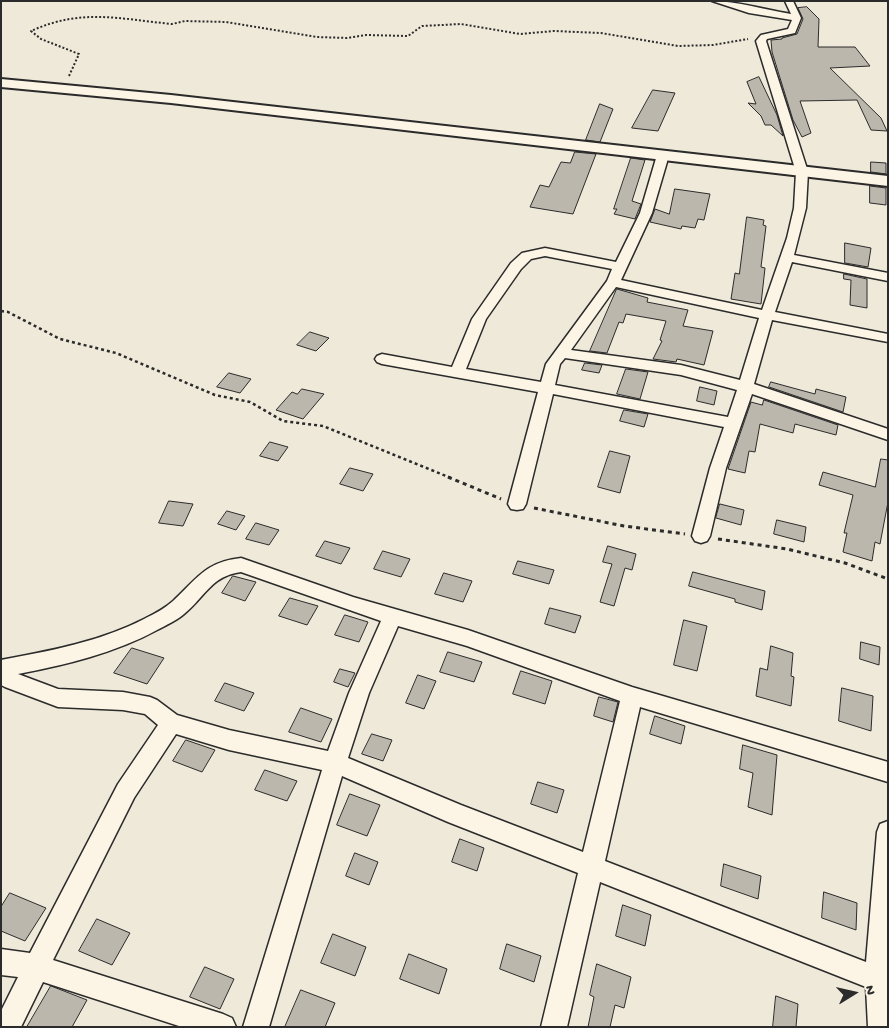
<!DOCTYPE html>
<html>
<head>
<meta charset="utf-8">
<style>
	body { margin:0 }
	#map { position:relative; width:889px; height:1028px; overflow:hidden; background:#efe9da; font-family:"Gochi Hand",sans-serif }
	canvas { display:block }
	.frame { position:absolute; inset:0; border:2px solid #2b2b2b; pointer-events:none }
	.north { position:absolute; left:829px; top:968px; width:50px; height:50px; -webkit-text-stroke:4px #fcf5e5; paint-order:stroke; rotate:80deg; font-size:14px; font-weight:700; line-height:20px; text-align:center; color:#2b2b2b }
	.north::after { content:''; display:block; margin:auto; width:18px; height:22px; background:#2b2b2b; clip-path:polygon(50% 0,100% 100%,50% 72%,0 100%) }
</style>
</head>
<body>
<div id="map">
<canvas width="889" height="1028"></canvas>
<div class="frame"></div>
<div class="north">N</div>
</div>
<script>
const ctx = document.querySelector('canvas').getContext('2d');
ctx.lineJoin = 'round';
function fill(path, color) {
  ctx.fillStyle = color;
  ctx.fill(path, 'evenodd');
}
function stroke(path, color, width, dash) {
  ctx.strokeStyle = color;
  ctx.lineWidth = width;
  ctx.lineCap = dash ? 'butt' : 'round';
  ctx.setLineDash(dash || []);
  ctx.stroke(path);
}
const building = new Path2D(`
	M807 7 819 19 818 47H855L870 66 830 68 881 118 887 131 871 130 857 100 800 101 811 133 802 137 793 120 772 52 771 40 782 39V38L797 34 803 19 798 8Z
	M759 77 777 115 783 136 771 125H765L761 116 748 103 756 104 747 82Z
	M653 90 675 93 658 131 632 128Z
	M600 104 613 109 600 142 586 140Z
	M575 152 596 154 573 214 530 207 540 185 549 187 561 162 570 163Z
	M631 158 645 160 632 201 641 204 635 219 614 214 617 209H614Z
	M871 162 886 163V174L871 172Z
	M870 186 886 188V205L870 203Z
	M675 189 710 194 704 220 698 219 695 228 682 226 681 229 650 222 655 209 669 214Z
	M747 217 764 220 763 225 766 226 761 267 765 268 761 304 731 299 735 273 739 274Z
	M845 243 871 248 868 267 845 263Z
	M844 274 867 279V308L850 305 851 280 844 279Z
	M617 289 648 298 647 302 688 310 683 326 713 331 704 365 677 359 676 362 653 359 662 341 660 340 666 321 626 314 623 323 619 322 607 353 590 351Z
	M310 332 329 338 316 351 297 345Z
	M585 363 602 365 599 373 582 370Z
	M626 369 648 372 640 399 617 394Z
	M229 373 251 379 240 393 217 387Z
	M771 382 815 394 816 389 846 397 843 412 769 387Z
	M700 387 717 391 714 405 697 401Z
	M302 389 324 394 303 419 276 410 292 392 297 394Z
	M764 400 838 425 836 435 795 424 793 433 760 424 755 452 749 451 745 473 728 469 751 402 762 405Z
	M624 410 648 414 644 427 620 421Z
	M270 442 288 447 278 461 260 456Z
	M610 451 630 456 620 493 598 487Z
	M881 459 888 460V502L880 544 875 542 872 561 843 552 847 533H844L853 495 819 485 823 472 875 487Z
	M350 468 373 474 363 491 340 484Z
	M169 501 193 504 183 526 159 523Z
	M720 504 744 510 741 525 716 518Z
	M227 511 245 516 236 530 218 524Z
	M777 520 806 527 804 542 774 534Z
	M256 523 279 530 269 545 246 539Z
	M325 541 350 548 341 564 316 556Z
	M608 546 636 554 632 570 625 568 614 606 600 602 612 564 603 562Z
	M383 551 410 559 401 577 374 569Z
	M518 561 554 570 549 584 513 574Z
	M693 572 765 591 762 610 735 602V599L689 586Z
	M444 573 472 581 463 602 435 594Z
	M233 576 256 582 245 601 222 593Z
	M290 598 318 606 307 625 279 616Z
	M550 608 581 616 575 633 545 624Z
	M345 615 368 622 359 642 335 635Z
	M684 620 707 626 697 671 674 665Z
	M861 642 880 647 879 665 860 659Z
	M771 646 793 653 791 676 794 677 791 706 756 696 760 668 767 670Z
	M132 648 164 658 147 684 114 673Z
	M448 652 482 662 474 682 440 672Z
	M340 669 355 673 348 687 334 682Z
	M521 671 552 681 545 704 513 694Z
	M418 675 436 681 424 709 406 703Z
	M225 683 254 693 244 711 215 701Z
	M842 688 873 696 871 731 839 721Z
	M599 697 618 702 613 722 594 716Z
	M301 708 332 719 321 742 289 732Z
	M655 716 685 726 681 744 650 734Z
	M372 734 392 740 383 761 362 754Z
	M186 740 215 750 202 772 173 761Z
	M743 745 777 755 772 815 748 807 753 773 740 769Z
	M265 770 297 781 287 801 255 790Z
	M538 782 564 790 557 813 531 804Z
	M350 794 380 805 367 836 337 825Z
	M460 839 484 848 477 871 452 862Z
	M355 853 378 862 369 885 346 876Z
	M724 864 761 876 758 899 721 886Z
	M824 892 857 903 856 930 822 918Z
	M10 893 46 908 25 941 1 931V907Z
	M623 905 651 915 645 946 616 936Z
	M97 919 130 933 112 965 79 951Z
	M333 934 366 947 355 976 321 963Z
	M507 944 541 956 534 982 500 969Z
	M409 954 447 969 439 994 400 979Z
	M597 964 631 977 624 1008 615 1005 610 1027H588L594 997 590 995Z
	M205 967 234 979 220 1009 190 997Z
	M51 986 87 1000 72 1027H27Z
	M301 990 335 1003 325 1027H285Z
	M776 996 798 1004 796 1027H773Z`);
fill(building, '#bcb7ac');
stroke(building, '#2b2b2b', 1);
const minor = new Path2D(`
	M712 1C737 1 766 10 791 14L785 1H793L801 18 795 33 767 39 766 41 808 172 806 208 794 255 888 273V281L792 262 775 312 888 334V342L772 320 754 384 888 429V440L752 394 726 468 710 536 707 541 701 543 695 541 692 536 710 468 724 427 553 394 526 504 523 509 517 510 511 509 508 504 538 392 382 364 377 362 375 359 377 356 382 354 452 367 472 319 511 263 522 253 545 248 616 262 640 213 657 155 663 152 669 155 652 213 621 280 762 310 787 238 794 208 796 172 756 41 761 35 788 29 792 20 749 13ZM545 256 612 269 607 281 546 364 541 382 466 369 486 319 521 269 531 259ZM616 287 759 318 740 380 681 365 571 350ZM565 358 681 375 737 390 728 417 555 385 560 364Z
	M241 558 353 597 468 630 632 687 888 762V782L640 707 605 861 866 962 877 832 880 824 888 821V1027H868L866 987 600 882 567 1027H541L578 873 448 822 342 776 269 1027H243L322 770 229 750 176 734 134 798 53 960 223 1014 232 1018 236 1027H182L43 982 21 1027H1V1011L18 977 1 975V949L30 953 118 784 158 725 145 714 123 710 58 707 5 687 1 685V660C49 651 99 642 144 619 154 614 164 609 173 601 197 579 205 562 241 558ZM241 572 381 621 349 693 328 751 229 730 177 715 157 700 150 697 123 692 58 689 18 674C65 665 115 653 157 630 166 625 176 621 184 614 205 597 211 576 241 572ZM398 626 467 646 620 701 583 852 461 805 348 758 369 693Z`);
const secondary = new Path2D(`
	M1 79 171 95 888 176V186L171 103 1 87Z`);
stroke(minor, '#2b2b2b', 3);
stroke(secondary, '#2b2b2b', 4);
stroke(new Path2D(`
	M614 1H622
	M69 76 79 54 41 39 31 31C82 8 119 19 172 24L185 21 226 22 317 37 347 38 366 35 408 36 422 26 461 24 520 34 554 31 601 33 678 46 713 45 748 39`), '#2b2b2b', 2, [2, 2]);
stroke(new Path2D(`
	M1 311 8 312 60 339 116 353 215 395 250 402 283 421 323 426 451 478`), '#2b2b2b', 2.5, [3, 3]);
stroke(new Path2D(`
	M448 477 501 499
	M534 508 624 526 685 534
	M718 539 787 549 845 563 888 579`), '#2b2b2b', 3, [4, 4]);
fill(minor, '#fcf5e5');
fill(secondary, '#fcf5e5');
</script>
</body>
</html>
